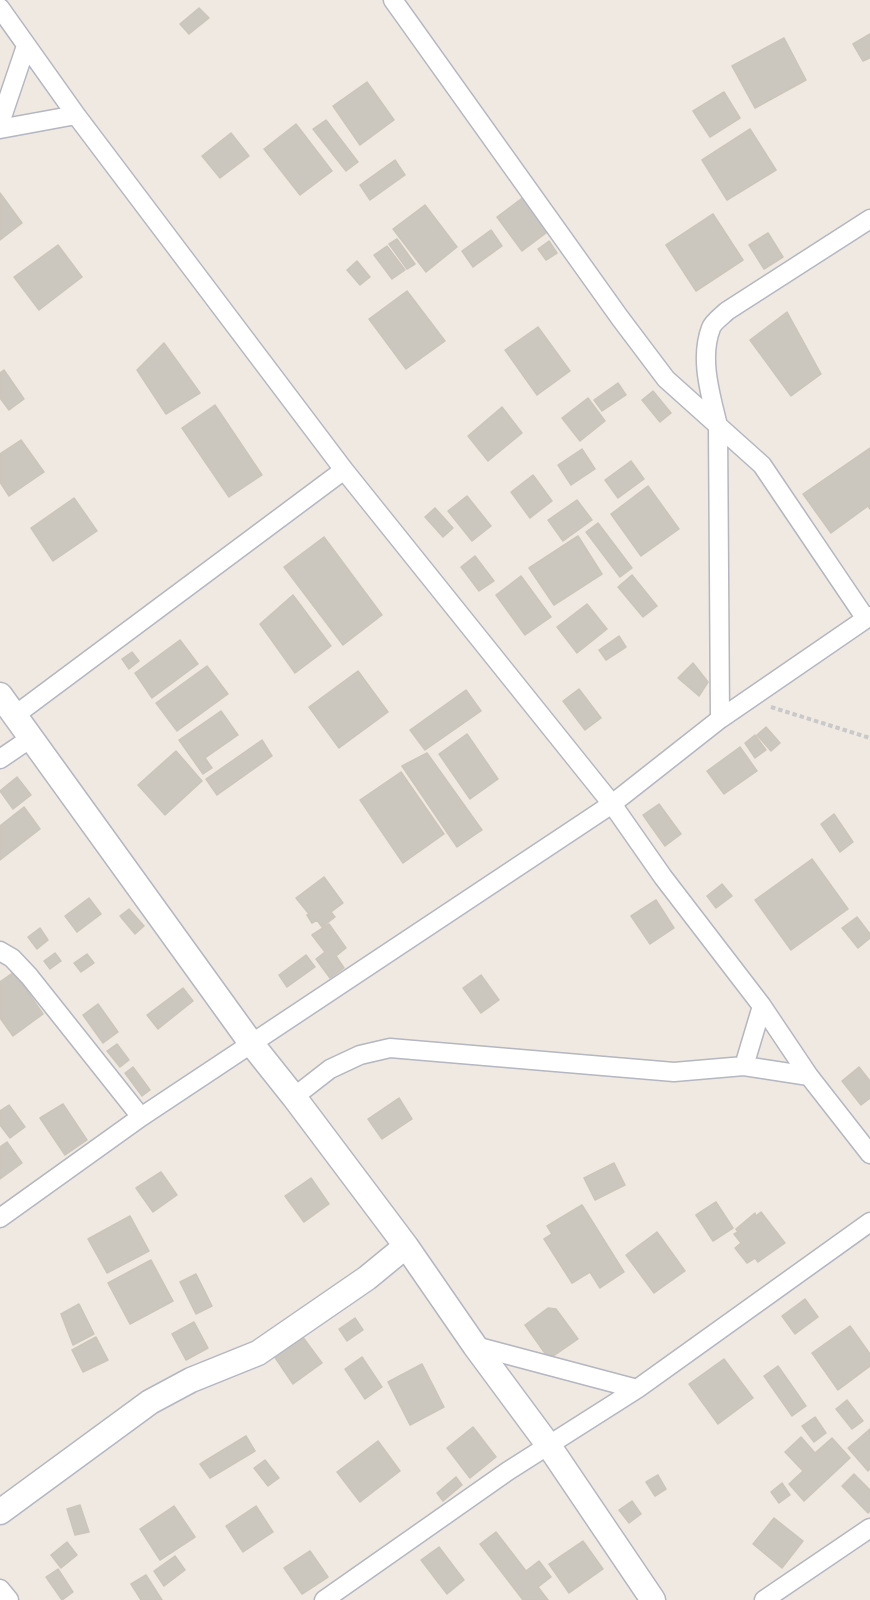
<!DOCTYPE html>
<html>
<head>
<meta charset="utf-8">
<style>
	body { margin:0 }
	canvas { display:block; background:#efe9e1 }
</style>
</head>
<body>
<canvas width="870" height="1600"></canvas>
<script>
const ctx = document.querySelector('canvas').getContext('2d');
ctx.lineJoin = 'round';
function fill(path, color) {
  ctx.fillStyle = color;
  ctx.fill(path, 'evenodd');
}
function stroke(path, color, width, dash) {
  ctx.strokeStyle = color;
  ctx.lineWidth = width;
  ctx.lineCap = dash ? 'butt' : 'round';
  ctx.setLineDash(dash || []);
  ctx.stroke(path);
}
const building = new Path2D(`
	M199 8 209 18 189 34 180 24Z
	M870 34V58L863 61 853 44Z
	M784 38 806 80 755 108 732 66Z
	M367 82 394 120 360 145 333 106Z
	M724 92 740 118 710 137 693 111Z
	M326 120 358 162 346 171 313 129Z
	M296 124 332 171 300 195 264 149Z
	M750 129 776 170 727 200 702 160Z
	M231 133 249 156 220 178 202 156Z
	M395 160 405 175 370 200 360 185Z
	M0 193 22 223 0 240Z
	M525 196 550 230 522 251 497 217Z
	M425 205 457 247 426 272 393 229Z
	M713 214 743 260 696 291 666 245Z
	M491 230 502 246 473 267 462 251Z
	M768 233 783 257 764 269 749 245Z
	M397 239 415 264 407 269 389 244Z
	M549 241 557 253 546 260 538 249Z
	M58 245 82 277 39 310 14 277Z
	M387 246 405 270 392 279 374 255Z
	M357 261 370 277 360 285 347 270Z
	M407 291 445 341 406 369 369 319Z
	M787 312 821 374 791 396 750 340Z
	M538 327 570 371 537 395 505 350Z
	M164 343 200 393 166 414 137 370Z
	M4 370 24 399 9 410 0 398V373Z
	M618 383 626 395 602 411 594 400Z
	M653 391 671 413 660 422 642 400Z
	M588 398 605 421 580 441 562 418Z
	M215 405 262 475 229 497 182 428Z
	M502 407 522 433 488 461 468 436Z
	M21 440 44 472 9 496 0 482V454Z
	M870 448V509L868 506 831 533 803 494Z
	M582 449 595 469 571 485 558 465Z
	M631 461 644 479 618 498 605 480Z
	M533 475 552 501 530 518 511 492Z
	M648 486 679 529 641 556 611 514Z
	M467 496 491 526 472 541 448 511Z
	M74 498 97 531 53 561 31 528Z
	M577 500 592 520 563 541 548 520Z
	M435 508 453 528 443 537 425 517Z
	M598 523 632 568 620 577 586 532Z
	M578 536 602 574 554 605 529 568Z
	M324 537 382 615 343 645 284 567Z
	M475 556 494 581 479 591 461 567Z
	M632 575 657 606 643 617 618 587Z
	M521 576 551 617 525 635 496 595Z
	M293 595 331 646 295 673 260 624Z
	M587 604 607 629 577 653 557 627Z
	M619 636 626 647 606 660 599 650Z
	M180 640 198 664 152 698 135 673Z
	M132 652 139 661 129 669 122 659Z
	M693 663 708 682 699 696 678 678Z
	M207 666 228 694 177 731 156 703Z
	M358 671 388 712 339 748 309 707Z
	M579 689 601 718 585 730 563 701Z
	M466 690 481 711 425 750 410 730Z
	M221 711 238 735 205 758 212 768 203 774 179 740Z
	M766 727 780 743 771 751 757 735Z
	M467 734 498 779 470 799 439 754Z
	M755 735 766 750 755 758 745 743Z
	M262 740 272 756 217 795 206 779Z
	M740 747 757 771 724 794 707 771Z
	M176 751 202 781 165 815 138 785Z
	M427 753 482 830 457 847 402 766Z
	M401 772 444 834 403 863 360 800Z
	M17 777 31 795 13 809 0 791Z
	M659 804 681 834 665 846 643 815Z
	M24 807 40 829 0 860V826Z
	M834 814 853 842 840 852 821 824Z
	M812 859 848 909 791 950 755 900Z
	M324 877 343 903 331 912 335 917 322 927 317 920 312 923 307 915 309 914 296 898Z
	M722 884 732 896 716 908 707 896Z
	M89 898 101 914 77 932 65 916Z
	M656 900 674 928 650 944 631 916Z
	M129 909 144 926 135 934 120 916Z
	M857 917 870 934V938L858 948 842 928Z
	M329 924 346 948 336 956 344 968 330 978 316 959 325 952 312 935Z
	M40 928 48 940 37 949 28 937Z
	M55 953 61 961 50 969 44 961Z
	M87 954 94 963 81 972 74 963Z
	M306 955 315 967 287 987 279 975Z
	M14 972 43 1014 13 1036 0 1018V982Z
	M481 975 499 1000 481 1013 463 988Z
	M183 988 193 1001 158 1029 147 1015Z
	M98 1004 118 1032 103 1043 83 1015Z
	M117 1044 129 1060 120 1067 107 1051Z
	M133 1067 150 1090 142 1096 125 1073Z
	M859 1067 870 1081V1098L861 1105 842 1081Z
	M399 1098 412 1119 382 1139 368 1119Z
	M63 1104 87 1140 65 1155 40 1118Z
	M9 1105 25 1127 10 1138 0 1125V1111Z
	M7 1142 22 1163 0 1179V1147Z
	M614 1163 625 1185 595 1200 584 1178Z
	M161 1172 177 1195 153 1212 136 1188Z
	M311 1178 329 1204 304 1222 285 1196Z
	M716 1202 733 1228 713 1241 696 1215Z
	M582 1205 624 1272 600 1288 590 1272 572 1283 544 1239 552 1234 547 1226Z
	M761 1212 785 1243 758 1262 755 1258 747 1263 735 1248 741 1243 734 1234 738 1232 736 1229 755 1213 756 1216Z
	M130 1216 149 1251 107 1273 88 1239Z
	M657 1232 685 1271 654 1293 626 1255Z
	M151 1260 173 1301 130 1324 108 1283Z
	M196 1274 212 1306 196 1314 180 1282Z
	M805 1299 818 1317 795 1334 782 1316Z
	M79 1304 94 1334 73 1345 61 1314Z
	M548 1308 556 1309 578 1339 549 1359 525 1325Z
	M355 1318 363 1330 347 1341 339 1329Z
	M194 1322 208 1348 186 1360 172 1334Z
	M850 1326 870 1354V1366L838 1390 812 1353Z
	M302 1336 322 1363 293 1384 274 1356Z
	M96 1337 108 1360 83 1372 72 1350Z
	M362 1357 382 1387 365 1399 345 1369Z
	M724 1359 753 1398 718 1424 689 1384Z
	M422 1364 444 1407 410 1425 388 1382Z
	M778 1366 806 1406 792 1416 764 1376Z
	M847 1400 863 1421 852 1429 836 1409Z
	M815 1417 826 1433 814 1442 802 1426Z
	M473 1427 496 1457 470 1478 447 1448Z
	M870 1429V1469L868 1471 848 1448Z
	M246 1436 255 1451 210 1478 200 1464Z
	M801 1437 815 1453 832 1438 850 1458 804 1501 789 1484 803 1471 785 1452Z
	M378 1441 400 1471 360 1502 337 1472Z
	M265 1460 279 1478 268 1486 254 1468Z
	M854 1474 870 1490V1511L868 1513 842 1486Z
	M658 1475 666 1489 655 1496 646 1482Z
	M456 1477 462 1485 443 1501 437 1493Z
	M782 1483 790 1495 779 1503 771 1492Z
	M632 1501 641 1514 629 1523 619 1510Z
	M80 1505 89 1532 75 1535 67 1509Z
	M174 1506 195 1537 160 1560 140 1529Z
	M256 1506 273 1532 243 1552 226 1526Z
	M774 1518 803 1541 782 1568 753 1544Z
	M496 1532 526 1571 539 1561 551 1577 538 1587 548 1600H523L480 1544Z
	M583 1541 603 1569 569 1593 549 1564Z
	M67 1542 77 1555 61 1568 51 1555Z
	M439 1547 464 1580 447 1594 421 1560Z
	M310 1551 328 1577 302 1594 284 1568Z
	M175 1556 185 1570 164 1586 154 1571Z
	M58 1569 73 1592 62 1600 46 1577Z
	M146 1575 162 1600H141L131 1584Z`);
fill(building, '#cbc7bf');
stroke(building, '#cbc5ba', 1.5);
const street = new Path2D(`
	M393 0 620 318 666 379 762 465 866 619
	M0 8 76 115 344 470 612 804 663 877 762 1006 809 1076 870 1154
	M0 123 26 46
	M0 129 76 115
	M14 716 344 470
	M720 719 718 426C711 396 699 359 711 328 713 322 722 316 727 311L870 219
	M0 759 31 738
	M0 951 12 958 29 976 141 1117
	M744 1066 762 1006
	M294 1097 330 1069 360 1055 390 1048 674 1072 744 1066 809 1076
	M0 1218 141 1117 612 804 720 719 870 616
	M475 1346 637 1389
	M0 1589 9 1600
	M324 1600 508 1471 637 1389 870 1222
	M764 1600 870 1528`);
const secondary = new Path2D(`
	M0 695 251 1043 294 1097 406 1246 475 1346 549 1446 653 1600
	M0 1512 150 1402 191 1380 258 1353 367 1278 406 1246`);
stroke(street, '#b4b7c1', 21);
stroke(secondary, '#b4b7c1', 27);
stroke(new Path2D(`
	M771 707 870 738`), '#c9c9c9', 4, [4.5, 3]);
stroke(street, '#fff', 18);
stroke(secondary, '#fff', 24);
</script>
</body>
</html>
